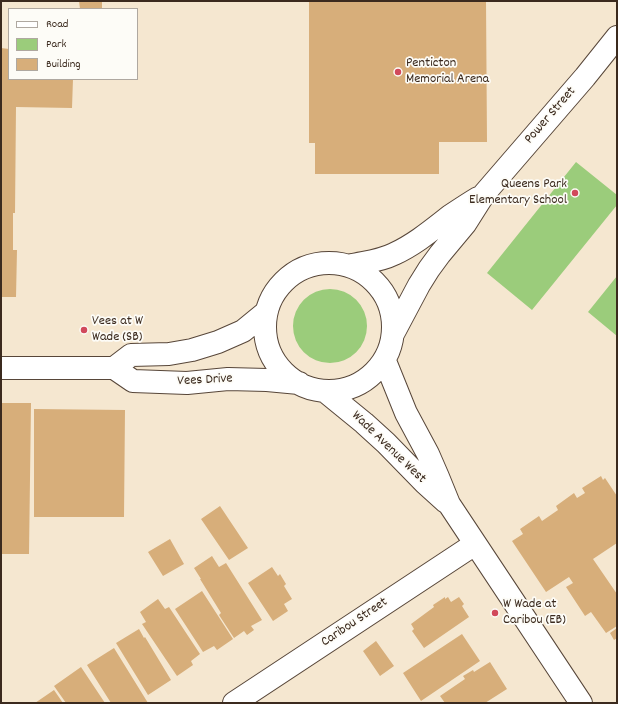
<!DOCTYPE html>
<html>
<head>
<meta charset="utf-8">
<style>
	body { margin:0 }
	#map { position:relative; width:618px; height:704px; overflow:hidden; background:#f5e7d0; font-family:Dekko,sans-serif }
	canvas { display:block }
	.frame { position:absolute; inset:0; border:2px solid #3b2a1e; pointer-events:none }
	.legend { position:absolute; left:8px; top:8px; width:130px; height:72px; box-sizing:border-box; background:#fdfcf7; border:1px solid #afa8a0; margin:0; padding:5px 7px; list-style:none; font-size:12px; color:#3b2a1e }
	.legend li { display:flex; align-items:center; gap:8px; height:20px }
	.legend b { width:20px; border:1px solid #afa8a0 }
</style>
</head>
<body>
<div id="map">
<canvas width="618" height="704"></canvas>
<div class="frame"></div>
<ul class="legend">
<li><b style="height:5px;background:#fff"></b>Road</li>
<li><b style="height:11px;background:#9bcc7b"></b>Park</li>
<li><b style="height:11px;background:#d7ae7a"></b>Building</li>
</ul>
</div>
<script>
const ctx = document.querySelector('canvas').getContext('2d');
ctx.lineJoin = 'round';
function fill(path, color) {
  ctx.fillStyle = color;
  ctx.fill(path, 'evenodd');
}
function stroke(path, color, width, dash) {
  ctx.strokeStyle = color;
  ctx.lineWidth = width;
  ctx.lineCap = dash ? 'butt' : 'round';
  ctx.setLineDash(dash || []);
  ctx.stroke(path);
}
function drawText(font, color, halo, rows, align = 'center') {
  ctx.font = font + ' Dekko,sans-serif';
  ctx.lineWidth = 3.5;
  ctx.setLineDash([]);
  ctx.textBaseline = 'middle';
  ctx.strokeStyle = halo;
  ctx.fillStyle = color;
  for (const [text, x, y, turn = 0] of rows) {
    ctx.save();
    ctx.translate(x, y);
    ctx.rotate((+turn || 0) * Math.PI / 180);
    ctx.textAlign = isNaN(turn) ? turn : align;
    if (halo) ctx.strokeText(text, 0, 0);
    ctx.fillText(text, 0, 0);
    ctx.restore();
  }
}
fill(new Path2D(`
	M576 162 617 195V205L532 310 487 273Z
	M617 276V336L588 312Z
	M293 326a37 37 0 1 1 74 0a37 37 0 1 1-74 0Z`), '#9bcc7b');
fill(new Path2D(`
	M79 1H102V9H80Z
	M309 1H486L487 142H439V174H315V143H309Z
	M1 48 9 49V79H73L72 108 16 107 15 213H13V250H17L16 297H1Z
	M1 403H31L29 554H1Z
	M34 409 125 410 124 517H34Z
	M601 476 603 480 605 478 617 496V543L593 559 617 594V626L606 633 591 612 585 616 566 587 573 583 569 577 546 592 512 541 523 534 520 529 539 516 542 521 558 510 556 506 574 493 577 498 585 493 582 488Z
	M220 506 248 548 229 560 201 519Z
	M170 539 184 564 163 576 148 552Z
	M212 556 219 567 226 563 262 620 251 626 254 630 247 635 244 631 234 638 219 615 221 613 200 579H201L194 568Z
	M272 567 278 576 280 574 286 584 284 586 292 599 284 604 288 611 273 621 248 583Z
	M202 591 233 639 217 650 214 646 203 652 175 609Z
	M445 597V599L448 597 451 602 459 597 464 604 462 606 469 617 424 648 412 631 414 629 411 624 434 607 433 605Z
	M158 599 165 609 169 607 200 654 191 661 193 665 177 676 142 624 146 622 140 612Z
	M617 628V638L614 640 610 633Z
	M139 629 144 638 145 637 171 680 148 695 116 643Z
	M462 634 480 661 421 701 403 673Z
	M376 641 394 666 380 676 363 651Z
	M114 648 148 703H111L87 665Z
	M490 662 507 689 485 703H445L440 696 465 679 463 676 473 670 474 672Z
	M81 667 105 703H66L54 686Z
	M54 690 63 703H35Z`), '#d7ae7a');
const minor = new Path2D(`
	M265 327a64 64 0 1 1 128 0a64 64 0 1 1-128 0Z
	M352 265C366 262 380 261 394 254 414 245 432 230 450 216 459 210 468 204 478 198
	M393 334 419 285 429 269 440 254 465 224 484 194 585 77 617 37
	M385 361 406 413 428 454 438 477 449 504 581 703
	M1 368H114L133 381 187 383 228 379 267 380 299 383
	M114 368 131 355 169 354 192 350 218 342 243 331 265 313
	M326 392 364 423 386 443 425 483 446 502
	M234 703 475 544`);
stroke(minor, '#574639', 24);
stroke(minor, '#fff', 22);
for (const [x, y, r, color] of [
	[398,72,4,"#d1495b"],
	[575,193,4,"#d1495b"],
	[84,330,4,"#d1495b"],
	[495,613,4,"#d1495b"]
]) {
  const dot = new Path2D();
  dot.arc(x, y, r, 0, 2 * Math.PI);
  ctx.fillStyle = color;
  ctx.fill(dot);
  stroke(dot, '#fdfcf7', 1.5);
}
drawText('14px', '#3b2a1e', '#fdfcf7', [
	["Penticton",406,64],
	["Memorial Arena",406,80],
	["Queens Park",567,185,"right"],
	["Elementary School",567,201,"right"],
	["Vees at W",92,322],
	["Wade (SB)",92,338],
	["W Wade at",503,605],
	["Caribou (EB)",503,621]
], 'left');
drawText('14px', '#3b2a1e', '#fdfcf7', [
	["Power Street",551,116,-49],
	["Vees Drive",205,381,-3],
	["Wade Avenue West",388,448,44],
	["Caribou Street",355,623,-34]
]);
</script>
</body>
</html>
